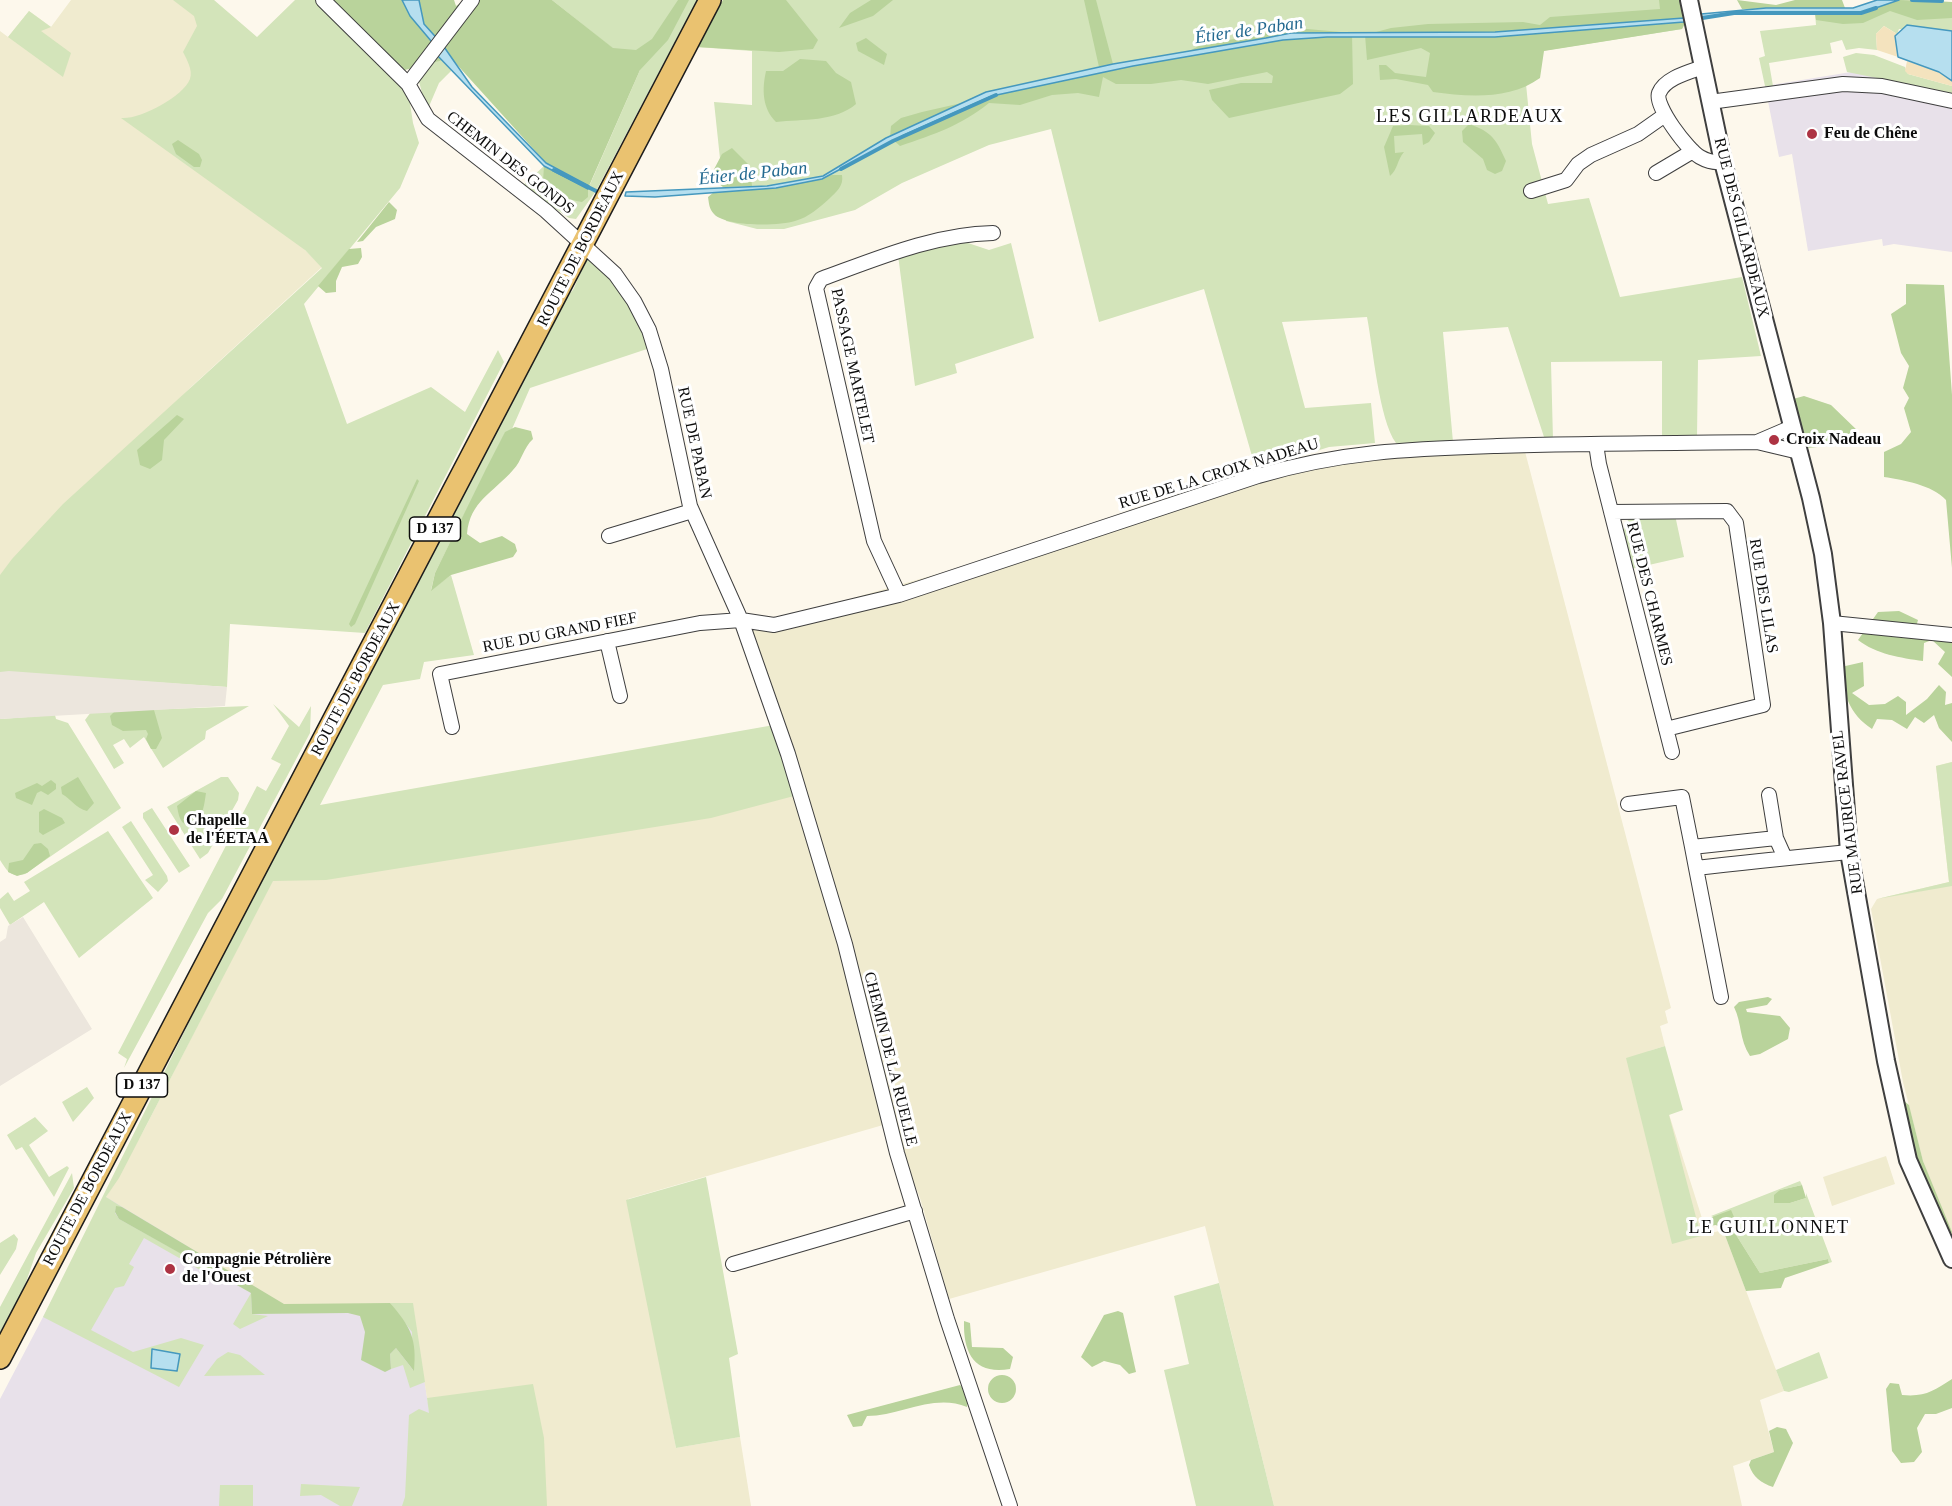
<!DOCTYPE html>
<html>
<head>
<meta charset="utf-8">
<style>
	body { margin:0 }
	canvas { display:block; background:#fdf8ec }
</style>
</head>
<body>
<canvas width="1952" height="1506"></canvas>
<script>
const ctx = document.querySelector('canvas').getContext('2d');
ctx.lineJoin = 'round';
function fill(path, color) {
  ctx.fillStyle = color;
  ctx.fill(path, 'evenodd');
}
function stroke(path, color, width, dash) {
  ctx.strokeStyle = color;
  ctx.lineWidth = width;
  ctx.lineCap = dash ? 'butt' : 'round';
  ctx.setLineDash(dash || []);
  ctx.stroke(path);
}
function drawText(font, color, halo, rows, align = 'center') {
  ctx.font = font + ' Georgia,serif';
  ctx.lineWidth = 6;
  ctx.setLineDash([]);
  ctx.textBaseline = 'middle';
  ctx.strokeStyle = halo;
  ctx.fillStyle = color;
  for (const [text, x, y, turn = 0] of rows) {
    ctx.save();
    ctx.translate(x, y);
    ctx.rotate((+turn || 0) * Math.PI / 180);
    ctx.textAlign = isNaN(turn) ? turn : align;
    if (halo) ctx.strokeText(text, 0, 0);
    ctx.fillText(text, 0, 0);
    ctx.restore();
  }
}
fill(new Path2D(`
	M1851 72 1952 93V252L1894 244 1883 246 1882 239 1808 251 1792 154 1779 157 1765 86Z
	M106 1197 413 1303 440 1484 419 1506H0V1399Z`), '#e8e1ea');
fill(new Path2D(`
	M71 0H214L305 250 322 267 191 387 0 593V31L8 37 29 11 51 27Z
	M1523 444 1671 1008 1665 1011 1668 1023 1660 1026 1665 1046 1649 1051 1707 1234 1723 1230 1784 1391 1760 1400 1774 1452 1733 1466 1742 1506H1274L1205 1226 949 1299 920 1198 884 1109 879 1111 883 1125 628 1199 676 1448 740 1437 751 1506H540L432 1398H427L413 1307 298 1313 106 1197 145 1128 272 881 782 744 744 629 1286 475 1335 464Z
	M1952 762V1236H1950L1923 1161 1903 1082 1871 909 1877 899 1949 882 1936 766Z
	M1886 1156 1895 1184 1832 1206 1823 1177Z`), '#f0ebcf');
fill(new Path2D(`
	M173 0H214L257 37 295 0H322L408 90 413 123 419 143 400 188 304 304 347 424 431 387 465 412 498 350 504 362 365 633 230 624 227 687 0 672V575L12 559 63 504 322 268 305 250 121 118C139 120 183 97 190 79 193 70 187 60 183 52L197 26 194 16Z
	M552 0H697L596 191 576 219 569 218 522 186 544 166 588 189 640 70Z
	M723 0H1680L1684 18 1495 32 1356 33 1491 35 1686 21 1682 29 1523 54 1532 144 1548 204 1589 198 1620 297 1742 277 1761 356 1698 360 1697 438 1662 436V361L1551 362 1553 440H1545L1508 327 1443 332 1453 442 1396 443C1379 420 1373 348 1367 317L1282 322 1305 408 1371 403 1375 443 1329 447 1256 470 1204 289 1099 322 1051 129 989 145 902 183 855 210 784 229H757L726 221 723 190 776 188 822 179 888 143 992 96 1131 64 1292 36 1353 35 1352 33H1291L1108 65 986 92 886 138 823 176 767 186 723 187 714 102 752 105V51L697 47Z
	M1899 0 1952 2V31L1899 29 1897 34 1884 26 1876 34 1877 50 1859 48 1846 50 1842 40 1830 43 1832 53 1769 63 1773 86H1765L1759 58 1765 56 1760 31 1816 25 1815 13H1861Z
	M29 11 51 27 41 31 71 53 63 77 8 37Z
	M1856 53 1874 55 1905 67 1908 74 1952 86V93L1847 72 1843 57Z
	M442 60 452 70 439 83 427 111 418 78 423 65Z
	M959 240 989 250 1011 243 1034 338 955 364 957 373 915 386 898 255Z
	M587 258 606 273 637 314 650 348 530 388 512 429 505 433 435 573 431 590 451 575 474 655 424 662 420 679 383 685 320 805 774 725 794 796 711 818 326 880 273 881 119 1178 106 1197 122 1207H116L115 1213 119 1219 204 1266 202 1271 144 1238 129 1264 134 1267 124 1286 115 1288 91 1330 133 1352 181 1338 204 1345 179 1387 43 1317 255 889 556 307 573 290Z
	M1675 515 1684 557 1631 569 1622 535 1628 520 1634 517Z
	M273 704 299 727 311 706 310 733 222 899 208 913 124 1068 127 1059 118 1053 257 786 266 791 281 764 271 759 289 726Z
	M249 706 206 731 205 739 163 768 144 737 130 748 124 739 113 745 124 763 114 769 85 720 91 712Z
	M55 715 56 719 68 723 121 808 25 874C11 878 7 871 0 860V719Z
	M1952 762V886L1877 899 1949 882 1936 766Z
	M221 777H228L239 793 238 800 208 853 200 859 167 807Z
	M152 808 190 866 179 873 143 818V813Z
	M131 821 167 876 168 881 158 892 145 880 153 875 122 827Z
	M108 831 153 898 79 958 44 902 10 925 0 908V899L8 892 14 901 30 891 24 882Z
	M1665 1046 1683 1110 1669 1115 1701 1236 1672 1244 1626 1058Z
	M87 1087 94 1098 73 1122 62 1102Z
	M35 1117 48 1131 29 1145 49 1177 67 1166 69 1168 54 1197 22 1147 16 1150 7 1135Z
	M72 1173 74 1188 36 1253 25 1285 0 1333V1307Z
	M706 1177 738 1354 729 1358 740 1437 676 1448 626 1200Z
	M1800 1181 1802 1185 1780 1190 1774 1202 1790 1203 1806 1198V1193L1832 1262 1829 1263 1828 1259 1760 1273 1728 1222 1711 1216Z
	M14 1234 18 1239 16 1249 0 1275V1243Z
	M1219 1283 1226 1312 1274 1506H1196L1164 1370 1189 1364 1174 1296Z
	M251 1293 252 1314 268 1316 240 1329 233 1324Z
	M390 1303H413L425 1382 410 1388 403 1365 391 1369 390 1354 396 1348 413 1370 412 1332Z
	M228 1352 240 1355 265 1375 204 1376 217 1359Z
	M1819 1352 1828 1378 1789 1392 1784 1391 1776 1370Z
	M533 1384 544 1438 547 1506H402L405 1497 409 1415 419 1409 429 1413 427 1398Z
	M301 1484 360 1487 352 1506H340L321 1495 300 1496Z
	M220 1485H253V1506H219Z`), '#d3e4ba');
fill(new Path2D(`
	M327 0H454L456 6 465 0H552L613 48 636 50 652 39 678 0H689L668 40 640 70 589 186 546 163 451 58 401 71Z
	M723 0H786L818 40 813 49 779 52 697 47Z
	M871 0H893L873 16 839 28 850 13Z
	M1084 0H1096L1113 64 1099 67Z
	M1659 0H1680L1686 21 1682 29 1544 51 1540 78C1510 100 1468 97 1433 92L1428 85 1396 79 1380 80 1379 65H1386L1395 73 1426 77 1430 53 1421 48 1367 60 1365 35 1391 28 1428 24 1523 22 1540 25 1550 17 1660 9Z
	M1737 0 1776 5 1795 0H1842L1845 8 1742 9Z
	M1899 0 1952 2V18L1917 20 1890 11 1863 23 1843 24 1816 20 1815 13H1861Z
	M1296 28 1352 33 1353 84 1340 94 1229 118 1212 100 1209 90 1241 83H1272L1273 76 1267 72 1208 84 1181 80 1151 84H1116L1103 77 1099 97 1078 93 1052 95 1020 105 989 103C960 126 935 134 900 146L890 137 891 126 901 118 922 112 1187 52 1201 45Z
	M866 38 887 54 884 65 858 51 856 43Z
	M800 59 826 61 836 73 851 82 856 104C835 122 803 119 776 122 762 108 762 89 766 71H783Z
	M1469 124C1492 132 1496 139 1506 161L1502 171 1495 174 1487 170 1483 159 1463 142 1462 131Z
	M1409 125 1429 126 1435 133 1429 142 1423 145 1422 134 1394 136 1395 153 1404 152C1397 160 1398 169 1390 176L1384 147 1393 126Z
	M178 140 199 154 202 160 200 167H194L176 154 172 144Z
	M732 148 750 166 752 186 723 187 710 177 722 154Z
	M544 166 588 189V197L582 202C567 200 553 193 543 181Z
	M832 175H842C844 186 836 192 830 198 819 208 809 217 795 221 779 226 726 227 714 214 709 209 709 203 708 197L714 192 776 188Z
	M389 202 397 210 395 219 376 227 363 241 357 242Z
	M361 248 362 257 358 264 342 267 336 281V292L326 293 318 286 349 249Z
	M1906 284 1944 285 1952 395V568L1946 500C1932 485 1904 480 1884 477V452L1901 444 1911 432 1904 408 1909 398 1903 388 1909 366 1901 353 1891 314 1906 304Z
	M1804 396 1831 405 1859 432V443L1807 448 1793 399Z
	M177 415 184 419 164 440 162 460 150 469 140 465 137 450Z
	M515 427 531 431 533 439C523 448 522 461 513 470 493 493 470 501 467 534L480 543 502 536 515 544 517 551 513 557 451 575 431 591 435 573 486 469 505 432Z
	M417 479 419 481 355 624 351 627 349 624Z
	M1899 611 1918 620 1916 627 1947 634 1952 627V677L1938 664 1945 652 1932 640 1924 643 1923 661C1901 658 1876 654 1858 640L1878 612Z
	M1863 662 1864 686 1852 693 1869 705 1885 704 1898 696 1906 702V715L1927 699 1939 685 1946 692 1945 705 1952 703V742L1939 728 1934 715 1924 723 1915 717 1907 729 1892 720 1877 719 1872 729C1849 714 1843 693 1841 667Z
	M149 709 154 710 162 738 156 749H151L146 739 148 734 146 730 123 731 112 725 110 716 115 711Z
	M78 777 94 803 87 811C76 808 72 800 62 794L61 787Z
	M51 780 56 784V789L48 795 41 791 37 793 32 805 16 798 15 793 37 783 42 786Z
	M196 791 206 793C204 806 203 819 191 827 180 824 179 817 177 806Z
	M44 809 62 818 65 823 43 835 39 832V812Z
	M41 843 48 849 50 856 27 873 17 876 8 872 9 863 23 860 34 844Z
	M1768 997 1772 999 1767 1005 1746 1009 1747 1012 1780 1016 1790 1028 1788 1039 1760 1054 1750 1056C1739 1039 1742 1023 1734 1007L1739 1002Z
	M1904 1101 1909 1105 1923 1161 1952 1232 1950 1236 1909 1151 1901 1107Z
	M1802 1185 1806 1198 1790 1203H1774V1195L1780 1190Z
	M116 1206 122 1207 284 1304 390 1303C411 1327 417 1339 414 1371L396 1348 390 1354 391 1369 385 1372 361 1360 365 1332 360 1316 348 1313 252 1314 251 1293 119 1219 115 1212Z
	M1731 1210 1734 1217 1728 1222 1760 1273 1828 1259 1829 1263 1785 1278 1781 1288 1746 1291 1723 1230 1716 1225 1709 1226 1704 1220Z
	M1118 1311 1123 1313 1136 1372 1129 1374 1120 1365 1104 1361 1092 1367 1081 1357 1104 1315Z
	M964 1321 970 1323 972 1347 1003 1348 1013 1357 1010 1369C975 1375 963 1354 964 1321Z
	M988 1389a14 14 0 1 1 28 0a14 14 0 1 1-28 0Z
	M1952 1379V1408L1936 1414H1925L1917 1428 1922 1452 1914 1462 1901 1463 1892 1451 1886 1389 1890 1383 1899 1384 1902 1395C1926 1397 1933 1391 1952 1379Z
	M960 1385C966 1391 969 1398 967 1407 934 1393 900 1416 867 1416L862 1426 853 1427 847 1415Z
	M1777 1427 1786 1429 1793 1443 1773 1487C1761 1483 1753 1477 1749 1465L1751 1460 1774 1452 1769 1431Z`), '#b9d39b');
fill(new Path2D(`
	M1884 26 1897 34 1898 57 1877 50 1876 34Z
	M1907 61 1939 72 1952 81V86L1908 74 1905 71Z`), '#f4e3be');
fill(new Path2D(`
	M9 671 227 687 225 706 0 719V672Z
	M23 917 92 1029 0 1086V942L6 938 8 926Z`), '#ece6dd');
const water = new Path2D(`
	M402 0H419L424 24 442 44 472 87 546 163 589 186 588 189 544 166 434 52 437 48 410 16Z
	M1877 0H1899L1861 13 1734 12 1702 18 1701 14 1766 8H1853Z
	M1684 18V22L1495 37H1327L1283 40 1133 66 992 96 904 135 822 179 776 188 655 197 625 196 626 192 767 186 823 176 886 138 986 92 1113 64 1266 38 1291 33 1495 32Z
	M1907 25 1952 31V81L1939 72 1898 57 1895 36Z
	M152 1349 180 1354 177 1371 151 1368Z`);
fill(water, '#b6dfef');
stroke(water, '#4598be', 1.5);
stroke(new Path2D(`
	M1912 0 1942 1
	M1696 19 1734 13H1861L1876 8
	M841 169 893 141 996 95
	M554 170 596 191`), '#4598be', 4);
const minor = new Path2D(`
	M323 0 408 84 428 119 546 211 615 274 634 301 649 330 661 369 690 506 741 620 788 754 845 944 897 1153 947 1319 1010 1506
	M1703 67C1689 72 1665 78 1659 93 1654 106 1688 150 1700 157 1707 161 1715 163 1723 162
	M408 84 472 0
	M1710 102 1843 84 1882 86 1952 101
	M1656 173 1693 151
	M1531 191 1566 180 1578 164 1591 155 1638 134 1665 115
	M1792 427 1757 442 1799 452
	M1596 444 1599 464 1672 752
	M1611 512 1727 511 1736 523 1763 705 1666 729
	M609 536 692 511
	M899 595 874 541 816 288 821 279C876 259 934 234 993 233
	M1832 623 1952 635
	M607 641 620 696
	M452 727 440 674 700 623 741 620 774 625 899 595 1258 476C1343 451 1410 449 1497 446 1584 443 1671 443 1757 442
	M1769 795 1776 838
	M1628 804 1682 797 1692 847
	M1785 858 1776 838 1692 847 1696 868C1747 862 1798 857 1849 852
	M1696 868 1721 997
	M733 1264 915 1211`);
const tertiary = new Path2D(`
	M1689 0 1723 162 1811 498 1823 554 1832 623 1849 852 1886 1061 1908 1160 1952 1259`);
const primary = new Path2D(`
	M0 1358 710 0`);
stroke(minor, '#3f3f3f', 16);
stroke(tertiary, '#3f3f3f', 20);
stroke(primary, '#1d1d1d', 24);
stroke(minor, '#fff', 14);
stroke(tertiary, '#fff', 16);
stroke(primary, '#eac270', 21);
for (const [x, y, r, color] of [
	[1812,134,6,"#ad3343"],
	[1774,440,6,"#ad3343"],
	[174,830,6,"#ad3343"],
	[170,1269,6,"#ad3343"]
]) {
  const dot = new Path2D();
  dot.arc(x, y, r, 0, 2 * Math.PI);
  ctx.fillStyle = color;
  ctx.fill(dot);
  stroke(dot, '#fff', 2);
}
for (const [x, y, w] of [
	[435,529,51],
	[142,1085,51]
]) {
  const box = new Path2D();
  box.roundRect(x - w / 2, y - 12, w, 24, 4.5);
  ctx.fillStyle = '#fff';
  ctx.fill(box);
  stroke(box, '#0c0c0c', 1.5);
}
drawText('bold 15px', '#0c0c0c', null, [
	["D 137",435,529],
	["D 137",142,1085]
]);
drawText('bold 16px', '#0c0c0c', '#fff', [
	["Feu de Chêne",1824,134],
	["Croix Nadeau",1786,440],
	["Chapelle",186,821],
	["de l'ÉETAA",186,839],
	["Compagnie Pétrolière",182,1260],
	["de l'Ouest",182,1278]
], 'left');
drawText('16px', '#0c0c0c', '#fff', [
	["CHEMIN DES GONDS",510,163,38],
	["RUE DES GILLARDEAUX",1741,228,76],
	["ROUTE DE BORDEAUX",581,249,-63],
	["PASSAGE MARTELET",852,366,78],
	["RUE DE PABAN",694,443,78],
	["RUE DE LA CROIX NADEAU",1219,474,-17],
	["RUE DES CHARMES",1649,594,76],
	["RUE DES LILAS",1763,596,81],
	["RUE DU GRAND FIEF",560,633,-11],
	["ROUTE DE BORDEAUX",356,679,-62],
	["RUE MAURICE RAVEL",1848,812,-97],
	["CHEMIN DE LA RUELLE",890,1059,76],
	["ROUTE DE BORDEAUX",88,1189,-62]
]);
drawText('italic 18px', '#236990', '#fff', [
	["Étier de Paban",1249,31,-8],
	["Étier de Paban",753,174,-6]
]);
ctx.letterSpacing = '1.5px';
drawText('18px', '#0c0c0c', '#fff', [
	["LES GILLARDEAUX",1470,117],
	["LE GUILLONNET",1769,1228]
]);
ctx.letterSpacing = '0px';
</script>
</body>
</html>
